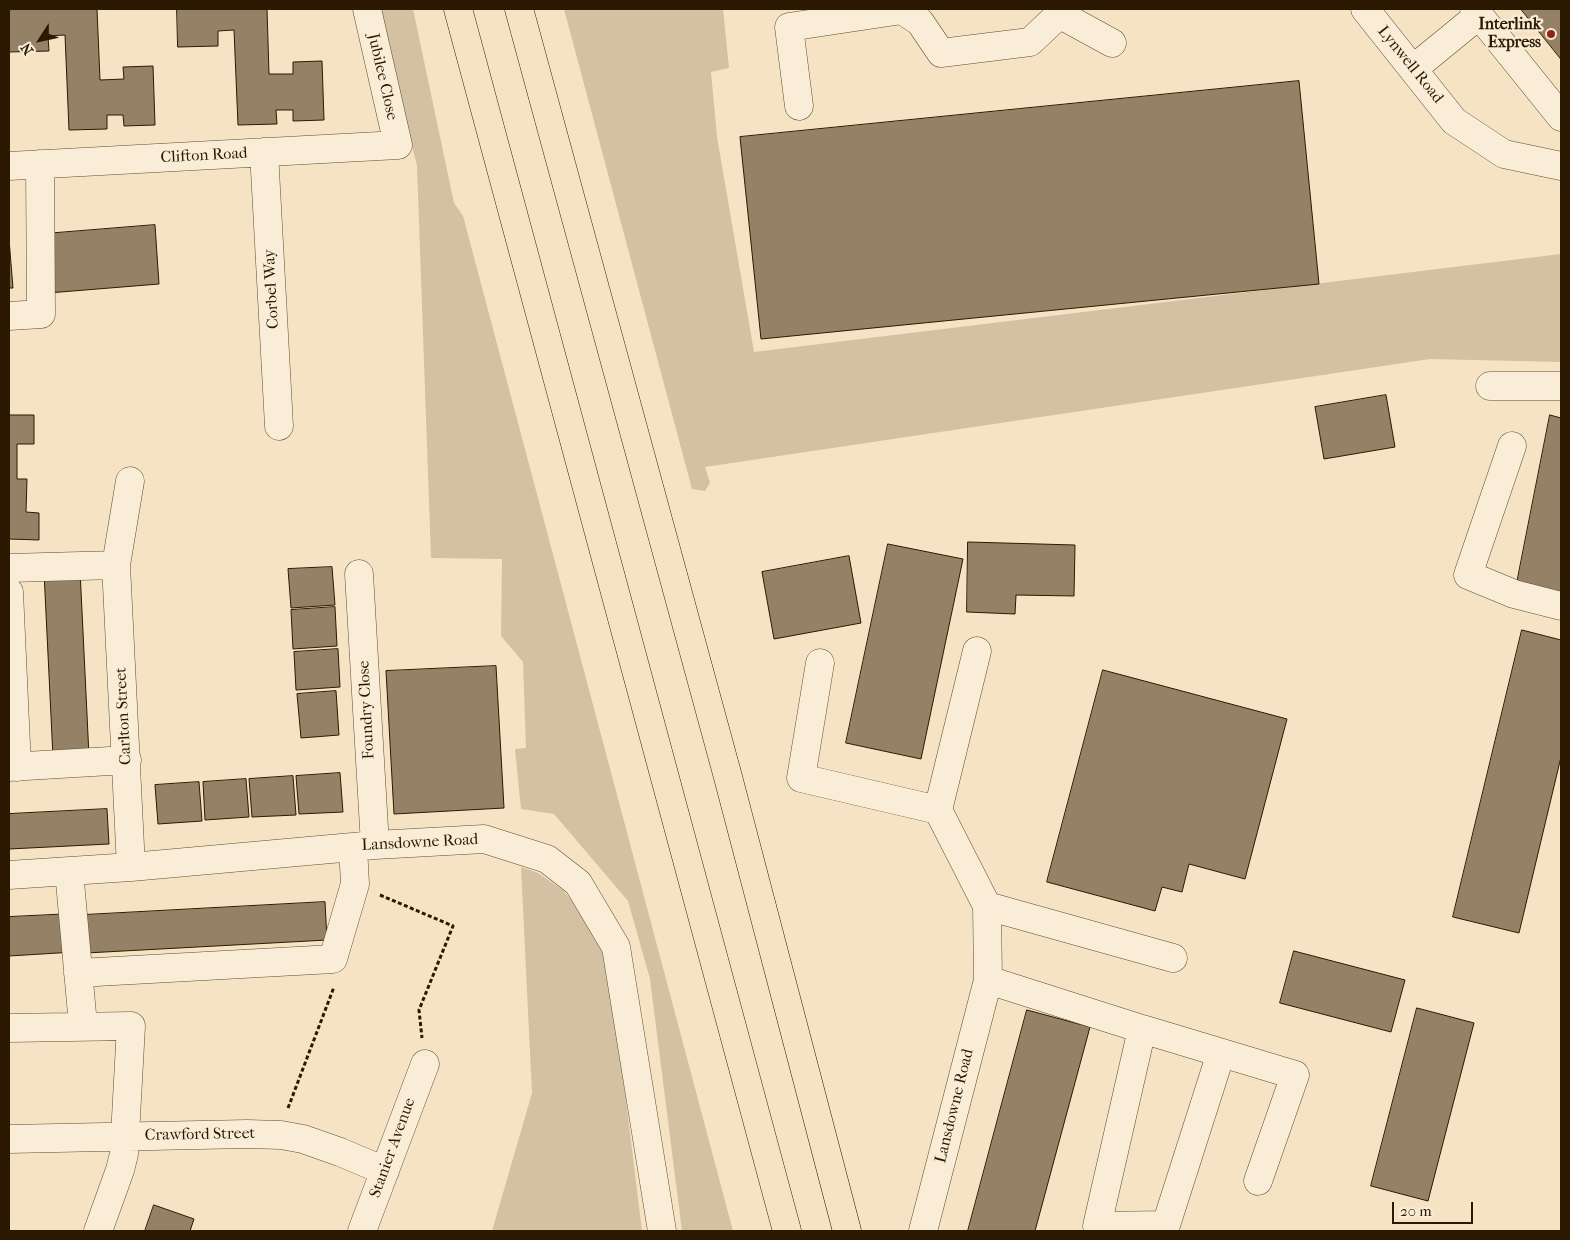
<!DOCTYPE html>
<html>
<head>
<meta charset="utf-8">
<style>
	body { margin:0 }
	#map { position:relative; width:1570px; height:1240px; overflow:hidden; background:#f6e3c3; font-family:"IM FELL French Canon",serif }
	canvas { display:block }
	.frame { position:absolute; inset:0; border:10px solid #2b1901; pointer-events:none }
	.north { position:absolute; left:15px; top:15px; width:50px; height:50px; -webkit-text-stroke:4px #f9edd8; paint-order:stroke; rotate:235deg; font-size:14px; font-weight:700; line-height:20px; text-align:center; color:#2b1901 }
	.north::after { content:''; display:block; margin:auto; width:18px; height:22px; background:#2b1901; clip-path:polygon(50% 0,100% 100%,50% 72%,0 100%) }
	.scale { position:absolute; left:1392px; top:1202px; width:81px; height:22px; box-sizing:border-box; border:2px solid #2b1901; border-top:0; padding-left:6px; font-size:15px; line-height:18px; white-space:nowrap; color:#2b1901; -webkit-text-stroke:4px #f9edd8; paint-order:stroke }
</style>
</head>
<body>
<div id="map">
<canvas width="1570" height="1240"></canvas>
<div class="frame"></div>
<div class="north">N</div>
<div class="scale">20 m</div>
</div>
<script>
const ctx = document.querySelector('canvas').getContext('2d');
ctx.lineJoin = 'round';
function fill(path, color) {
  ctx.fillStyle = color;
  ctx.fill(path, 'evenodd');
}
function stroke(path, color, width, dash) {
  ctx.strokeStyle = color;
  ctx.lineWidth = width;
  ctx.lineCap = dash ? 'butt' : 'round';
  ctx.setLineDash(dash || []);
  ctx.stroke(path);
}
function drawText(font, color, halo, rows, align = 'center') {
  ctx.font = font + ' "IM FELL French Canon",serif';
  ctx.lineWidth = 4.5;
  ctx.setLineDash([]);
  ctx.textBaseline = 'middle';
  ctx.strokeStyle = halo;
  ctx.fillStyle = color;
  for (const [text, x, y, turn = 0] of rows) {
    ctx.save();
    ctx.translate(x, y);
    ctx.rotate((+turn || 0) * Math.PI / 180);
    ctx.textAlign = isNaN(turn) ? turn : align;
    if (halo) ctx.strokeText(text, 0, 0);
    ctx.fillText(text, 0, 0);
    ctx.restore();
  }
}
fill(new Path2D(`
	M378 9H413L454 203 463 216 733 1231H682L650 979 628 901 554 814 521 809 515 749 526 748 523 662 501 636 502 559 431 558 417 166Z
	M564 9H723L729 68 711 72 717 137 754 352 1561 254V362L1430 359 705 467 710 483 705 491 692 489Z
	M521 867 538 873 563 890 587 919 610 970 642 1231H492L532 1093Z`), '#d3c1a2');
const building = new Path2D(`
	M9 9H97L100 80 124 79 123 67 153 66 155 125 124 126 123 115H107V129L69 130 65 35 48 36 49 51 9 52Z
	M177 9H267L269 74H293V62L322 61 324 120 293 121V110H276L277 124 238 125 234 30 218 31V46L178 47Z
	M1521 9H1561V59Z
	M1299 81 1319 284 761 339 740 137Z
	M155 225 159 284 48 293 44 234Z
	M9 239 13 288H9Z
	M1386 395 1395 447 1324 459 1315 407Z
	M9 415H34V444H17V479H27L26 512 39 513V540L9 539Z
	M1550 415 1561 418V597L1516 588Z
	M968 542 1075 545 1074 596 1016 595 1015 614 967 612Z
	M888 544 963 559 921 759 846 743Z
	M849 556 861 623 774 639 762 572Z
	M332 567 335 605 291 608 288 569Z
	M80 570 89 756 53 757 44 572Z
	M335 607 337 646 293 649 291 610Z
	M1522 630 1561 640V757L1519 933 1453 917Z
	M338 649 340 687 296 690 294 652Z
	M496 666 504 808 394 814 386 671Z
	M1103 670 1287 719 1245 879 1189 864 1182 892 1162 887 1155 911 1047 882Z
	M336 691 339 735 301 738 297 694Z
	M340 773 343 812 299 814 296 776Z
	M293 776 296 815 252 817 249 779Z
	M246 779 249 817 205 820 203 782Z
	M199 782 202 821 158 824 155 785Z
	M107 809 109 844 9 849V814Z
	M325 902 327 940 86 953 84 915Z
	M72 914 74 952 9 956V917Z
	M1294 951 1405 980 1391 1032 1280 1003Z
	M1417 1008 1474 1023 1428 1201 1371 1186Z
	M1027 1010 1090 1027 1035 1231H968Z
	M154 1205 194 1219 190 1231H145Z`);
fill(building, '#958266');
stroke(building, '#2b1901', 1);
const minor = new Path2D(`
	M1365 9 1454 121 1504 154 1561 166
	M1474 9 1561 117
	M1059 14 1112 43
	M1413 69 1479 15
	M799 106 789 27 902 10 920 22 941 53 1030 42 1065 9
	M264 152 279 426
	M9 166 398 145 367 9
	M9 316 41 314 40 164
	M1490 386H1561
	M1512 446 1468 575 1514 594 1561 606
	M130 481 116 565 131 867
	M9 568 116 565
	M359 574 375 845
	M9 592 17 767
	M820 663 801 778 938 810
	M9 767 127 760
	M69 871 83 1025
	M9 875 131 867 375 845 484 839 547 859 578 883 616 947 662 1231
	M987 906 1173 958
	M78 973 333 959 355 884 353 847
	M988 980 1142 1029 1097 1226 1166 1225 1221 1053
	M9 1028 131 1026 124 1154 120 1170 98 1231
	M1142 1029 1295 1075 1258 1181
	M9 1139 247 1134 281 1135 303 1139 340 1152 385 1171
	M362 1231 425 1064
	M923 1231 988 980 987 906 938 810 977 651`);
const highway = new Path2D(`
	M458 9 787 1231
	M519 9 728 777 847 1231`);
stroke(minor, '#5e4c32', 29);
stroke(highway, '#2b1901', 29);
stroke(new Path2D(`
	M380 895 453 926 419 1010 422 1038
	M288 1108 334 987`), '#2b1901', 3, [4, 2.5]);
stroke(minor, '#f9edd8', 28);
stroke(highway, '#f6e3c3', 28);
for (const [x, y, r, color] of [
	[1551,34,5,"#8f2418"]
]) {
  const dot = new Path2D();
  dot.arc(x, y, r, 0, 2 * Math.PI);
  ctx.fillStyle = color;
  ctx.fill(dot);
  stroke(dot, '#f9edd8', 2);
}
drawText('bold 16px', '#2b1901', '#f9edd8', [
	["Interlink",1541,25],
	["Express",1541,43]
], 'right');
drawText('16px', '#2b1901', '#f9edd8', [
	["Lynwell Road",1410,65,51],
	["Jubilee Close",382,77,77],
	["Clifton Road",204,156,-3],
	["Corbel Way",272,289,-93],
	["Foundry Close",367,710,-93],
	["Carlton Street",124,716,-93],
	["Lansdowne Road",420,843,-3],
	["Lansdowne Road",955,1106,-76],
	["Crawford Street",200,1135,-1],
	["Stanier Avenue",393,1148,-70]
]);
</script>
</body>
</html>
